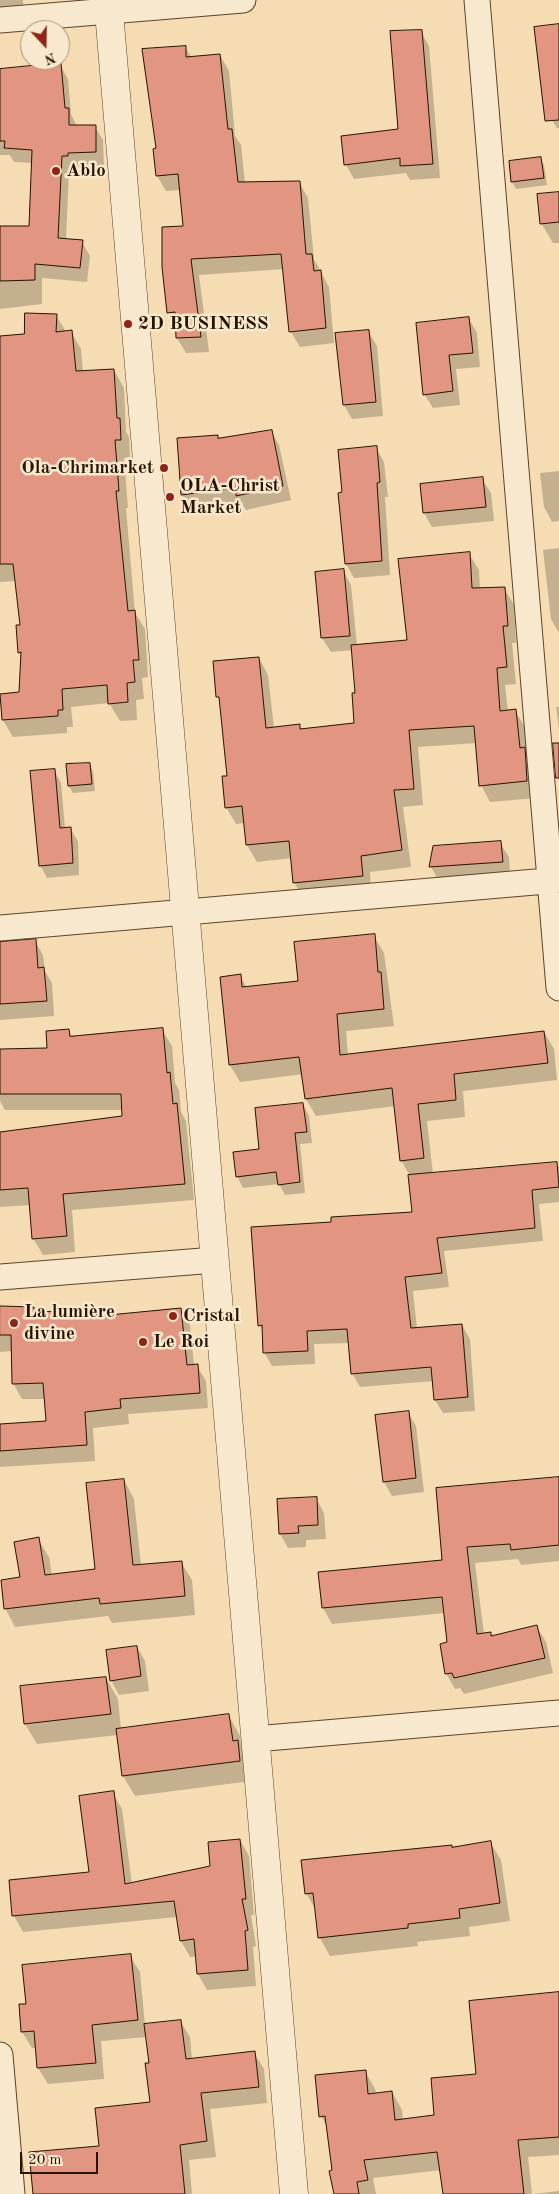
<!DOCTYPE html>
<html>
<head>
<meta charset="utf-8">
<style>
	body { margin:0 }
	#map { position:relative; width:559px; height:2194px; overflow:hidden; background:#f5dcb2; font-family:"Old Standard TT",serif }
	canvas { display:block }
	.north { position:absolute; left:20px; top:20px; width:50px; height:50px; box-sizing:border-box; background:#f8e8cd; border:1px solid #a4937b; border-radius:50%; rotate:159deg; font-size:14px; font-weight:700; line-height:20px; text-align:center; color:#261300 }
	.north::after { content:''; display:block; margin:auto; width:18px; height:22px; background:#8f2418; clip-path:polygon(50% 0,100% 100%,50% 72%,0 100%) }
	.scale { position:absolute; left:20px; top:2152px; width:78px; height:22px; box-sizing:border-box; border:2px solid #261300; border-top:0; padding-left:6px; font-size:15px; line-height:18px; white-space:nowrap; color:#261300; -webkit-text-stroke:4px #f8e8cd; paint-order:stroke }
</style>
</head>
<body>
<div id="map">
<canvas width="559" height="2194"></canvas>
<div class="north">N</div>
<div class="scale">20 m</div>
</div>
<script>
const ctx = document.querySelector('canvas').getContext('2d');
ctx.lineJoin = 'round';
function fill(path, color) {
  ctx.fillStyle = color;
  ctx.fill(path, 'evenodd');
}
function stroke(path, color, width, dash) {
  ctx.strokeStyle = color;
  ctx.lineWidth = width;
  ctx.lineCap = dash ? 'butt' : 'round';
  ctx.setLineDash(dash || []);
  ctx.stroke(path);
}
function drawText(font, color, halo, rows, align = 'center') {
  ctx.font = font + ' "Old Standard TT",serif';
  ctx.lineWidth = 5;
  ctx.setLineDash([]);
  ctx.textBaseline = 'middle';
  ctx.strokeStyle = halo;
  ctx.fillStyle = color;
  for (const [text, x, y, turn = 0] of rows) {
    ctx.save();
    ctx.translate(x, y);
    ctx.rotate((+turn || 0) * Math.PI / 180);
    ctx.textAlign = isNaN(turn) ? turn : align;
    if (halo) ctx.strokeText(text, 0, 0);
    ctx.fillText(text, 0, 0);
    ctx.restore();
  }
}
fill(new Path2D(`
	M0 0H23L24 17 0 19Z
	M559 25V128H557L545 108Z
	M421 32 429 46 440 178 410 180 406 173 354 179 346 165 400 130Z
	M185 47 192 58 220 55 229 71 235 136 241 145 245 183 299 182 308 198 314 259 329 287 334 343 300 347 291 332 284 269 199 275 209 352 186 353 177 338 176 326 169 313 184 227 181 190 166 191 157 176 155 150H157Z
	M60 65 68 79 71 114 77 127H95L103 140 104 166 76 167 75 170H69L66 240 82 242 90 256 87 282 42 278V304L0 309V228L30 227 33 163 14 162 10 155H0V70Z
	M540 158 544 165 547 185 516 189 512 182Z
	M559 193V243H553L541 223Z
	M56 315 66 332H71L81 349 83 372 114 370 124 388 126 432 129 437 130 457 124 458 128 508H126L135 613 145 629 148 677 142 678 144 699 136 700 137 720 120 721 109 703 71 707 73 727H67V733L13 737 3 720 21 693 22 657 19 652 21 626 16 581 0 582V337L26 335Z
	M469 319 477 333 480 367 456 369 460 405 433 408 424 394Z
	M368 331 377 346 383 416 352 419 344 405Z
	M271 431 279 445 291 500 246 510 241 502 190 509 182 494 217 437 219 439Z
	M376 448 384 462 388 497H385L390 575 354 578 346 564 344 494Z
	M559 471V521L552 522 544 507 540 473Z
	M482 479 491 493 494 521 432 527 424 513 421 485Z
	M559 548V633L551 619 543 550Z
	M469 554 479 570 480 589 504 588 514 605 516 643H512L516 684 505 685 508 711H515L525 727 536 798 490 802 481 785 477 743 418 747 423 805 403 807 411 867 370 872 371 892 304 899 294 882 292 858 257 862 247 845 245 823 236 824 226 807 228 777 221 702 218 697 259 658 268 675 274 728 299 726 301 730 356 724V694L353 650 331 652 322 638 316 573 343 570 351 585 357 646 409 641Z
	M556 707H559V729Z
	M89 764 93 771 95 791 73 793 69 786Z
	M54 770 61 783 65 828H70L78 841 79 875 47 878 40 865Z
	M500 843 509 857 510 876 439 881 431 867 434 847Z
	M374 936 384 953 394 1026 346 1031 348 1055 544 1032 554 1049 557 1080 463 1091 465 1117 427 1121 433 1174 557 1163 559 1167V1202L539 1204 543 1241 444 1251 449 1287 413 1291 417 1329 462 1325 470 1339 475 1411 443 1413 435 1400 434 1381 360 1387 352 1373 349 1343 314 1344 315 1364 272 1366 264 1352 263 1332 260 1325 333 1223 413 1213 410 1176 401 1160 395 1106 316 1116 306 1099 303 1074 240 1082 230 1065 221 978 240 976 247 988 299 982Z
	M35 941 43 955 45 971 52 983 54 1016 0 1020V943Z
	M162 1030 172 1046 175 1083 179 1090 181 1112 186 1121 194 1200 72 1210 75 1252 43 1255 33 1238 30 1205 0 1207V1133L124 1118 123 1110H5L0 1101V1050H49L69 1031 72 1037Z
	M303 1104 309 1116 312 1143 300 1144 305 1193 285 1195 279 1184 243 1188 237 1176Z
	M0 1307 33 1308 36 1314 74 1310 76 1313 108 1310 111 1316 180 1309 190 1325 194 1366H197L206 1381 208 1408 128 1414 129 1424 93 1428 95 1461 0 1467V1426L48 1422 46 1399H22L13 1383 12 1351 0 1352Z
	M408 1412 416 1426 424 1492 392 1496 384 1482Z
	M559 1478V1561L521 1565 518 1559 475 1563 484 1634 490 1633 492 1637 537 1627 546 1642 553 1673 464 1694 460 1688 455 1689 446 1673 449 1643 445 1613 332 1624 323 1608 320 1574 443 1561Z
	M124 1480 134 1499 141 1565 181 1562 192 1580 195 1615 112 1623 108 1616 15 1627 5 1608 22 1579 38 1539 49 1557 52 1575 96 1570Z
	M316 1498 324 1513 326 1539 306 1540V1547L288 1548 280 1534 278 1500Z
	M137 1647 145 1661 149 1691 119 1695 111 1680Z
	M106 1678 118 1699 121 1729 229 1716 240 1736 242 1750 249 1762 251 1781 135 1796 123 1776 118 1735 37 1744 25 1724Z
	M113 1793 122 1809 132 1884 212 1867 240 1840 249 1856 254 1915H251L256 1946 253 1947 256 1986 207 1990 198 1974 197 1956 190 1957 181 1941 177 1917 23 1932 14 1916 10 1881 90 1873Z
	M490 1842 501 1860 510 1921 469 1927 470 1936 417 1942 418 1946 330 1956 320 1938 317 1912 306 1893 452 1848Z
	M130 1956 140 1972 145 2025 180 2021 190 2037 192 2059 254 2053 264 2069 267 2103 210 2109 216 2157 189 2160 192 2194H35L100 2147 151 2103 150 2064 147 2037 101 2041 104 2079 48 2084 38 2068 36 2048H32L22 2032 27 2005Z
	M559 1993V2155L528 2157 532 2194 559 2191V2194H444L442 2170 373 2178 376 2194H335L328 2129 321 2116 365 2071 375 2089 376 2094 392 2092 402 2110 403 2120 435 2116Z`), '#0003');
const building = new Path2D(`
	M559 24V120L545 121 534 27Z
	M422 30 433 164 400 166V158L344 165 341 136 398 129 390 31Z
	M186 46V57L220 54 228 129H232L238 182 300 181 306 254H312L314 271 321 270 326 328 289 332 281 254 191 259 201 337 176 338 175 312 167 313 162 267V227L183 226 178 174 156 176 153 149 156 148 142 49Z
	M61 63 65 108H69V125H96V152L68 153V156H62L58 238 83 240 80 268 35 264V280L0 281V226H29L32 150 4 148 5 141H0V69Z
	M541 157 544 178 511 182 509 161Z
	M559 192V222L540 224 537 194Z
	M25 313 57 314 56 332 72 330 76 371 114 369 117 418H120L121 440H115L119 491H116L128 611 135 610 139 660H133L135 682 127 683 128 702 108 704 107 685 62 689 63 710H58V716L2 720 0 694 19 692 21 652 18 653 16 625H20L13 564H0V336L24 334Z
	M469 317 473 353 449 355 453 391 423 395 416 323Z
	M369 330 376 402 343 405 335 333Z
	M272 430 283 486 236 496V488L181 495 177 438 218 435V438Z
	M377 446 380 482 377 483 382 561 345 564 338 493 342 492 338 450Z
	M483 477 486 507 423 513 420 484Z
	M470 552 472 588 505 587 508 626H503L507 667 497 668 500 711 516 709 520 748 525 747 527 781 479 786 474 726 409 730 414 789 394 790 402 850 361 856 363 876 293 883 289 841 246 845 242 806 225 808 222 776H227L219 697H216L213 661 259 657 266 728 300 724V729L354 723 352 693H355L351 645 407 640 398 559Z
	M344 569 350 636 321 638 315 572Z
	M553 743H559V778H556Z
	M90 763 92 784 68 786 66 764Z
	M55 769 60 828 71 827 73 863 39 866 30 771Z
	M501 841 503 862 429 867 433 846Z
	M375 934 378 972H381L384 1009 337 1014 340 1055 544 1031 548 1063 454 1074 456 1100 418 1104 424 1158 400 1161 392 1088 305 1099 299 1057 229 1065 220 977 241 974 242 987 298 981 294 942Z
	M36 939 38 968 44 967 47 1001 0 1004V942Z
	M163 1028 167 1073 170 1072 173 1104 177 1103 185 1184 63 1194 67 1236 32 1239 28 1188 0 1190V1132L122 1116 121 1094H0V1049L47 1048 46 1031 69 1029 70 1036Z
	M303 1103 307 1132 295 1133 300 1182 278 1185 276 1172 236 1177 233 1152 259 1149 255 1108Z
	M557 1162 559 1187 532 1190 535 1228 437 1238 442 1273 405 1277 411 1328 462 1324 468 1397 434 1400 431 1367 351 1374 347 1329 307 1331 308 1351 263 1353 262 1325 258 1326 251 1227 331 1222V1217L412 1212 408 1175Z
	M0 1306 34 1307V1313L75 1309V1312L109 1309V1315L181 1308 187 1365 198 1364 200 1393 120 1399 121 1408 85 1412 87 1445 0 1451V1424L46 1421 43 1383 12 1384 11 1335H0Z
	M409 1411 416 1478 383 1482 375 1415Z
	M559 1477V1545L511 1550 510 1544 467 1547 477 1634 491 1632V1636L537 1625 545 1658 454 1678 452 1673 445 1674 440 1644 447 1642 442 1597 322 1608 318 1572 442 1560 436 1488Z
	M124 1479 133 1565 182 1561 185 1596 100 1604 99 1598 4 1609 1 1580 20 1577 14 1542 39 1537 45 1575 95 1569 86 1483Z
	M317 1497 318 1525 298 1526 299 1533 279 1534 277 1499Z
	M137 1646 141 1676 110 1681 106 1650Z
	M106 1677 111 1714 24 1724 20 1686Z
	M229 1714 233 1741 238 1740 240 1761 122 1776 116 1729Z
	M114 1791 125 1884 210 1866 208 1842 240 1839 246 1899H242L248 1930 245 1931 248 1970 197 1974 194 1939 180 1941 174 1901 12 1916 9 1880 89 1872 79 1796Z
	M491 1841 500 1903 459 1909 460 1918 408 1924V1928L318 1938 313 1893 305 1894 301 1860 452 1845V1847Z
	M131 1954 138 2020 92 2025 96 2063 37 2068 34 2031 21 2032 19 2004H26L22 1965Z
	M559 1992V2137L518 2140 524 2194H443L437 2152 364 2160 368 2180 357 2182 359 2194H334L329 2171 332 2170 325 2116 319 2117 315 2075 366 2070 368 2094 392 2091 395 2120 434 2115 431 2078 476 2074 469 2001Z
	M181 2020 186 2059 255 2051 259 2087 201 2093 207 2141 180 2145 185 2194H33L29 2152 99 2146 95 2108 150 2102 145 2063H149L144 2024Z`);
fill(building, '#e29580');
stroke(building, '#261300', 1);
const minor = new Path2D(`
	M477 0 559 988
	M0 20 243 0
	M0 928 559 880
	M0 1277 215 1260
	M255 1739 559 1713
	M0 2055 12 2194`);
const tertiary = new Path2D(`
	M108 0 294 2194`);
stroke(minor, '#5a452c', 27);
stroke(tertiary, '#5a452c', 29);
stroke(minor, '#f8e8cd', 25);
stroke(tertiary, '#f8e8cd', 28);
for (const [x, y, r, color] of [
	[56,171,5,"#8f2418"],
	[128,324,5,"#8f2418"],
	[164,468,5,"#8f2418"],
	[170,497,5,"#8f2418"],
	[173,1316,5,"#8f2418"],
	[14,1323,5,"#8f2418"],
	[143,1342,5,"#8f2418"]
]) {
  const dot = new Path2D();
  dot.arc(x, y, r, 0, 2 * Math.PI);
  ctx.fillStyle = color;
  ctx.fill(dot);
  stroke(dot, '#f8e8cd', 2);
}
drawText('bold 19px', '#261300', '#f8e8cd', [
	["Ablo",66,171],
	["2D BUSINESS",138,324],
	["Ola-Chrimarket",154,468,"right"],
	["OLA-Christ",180,486],
	["Market",180,508],
	["La lumière",24,1312],
	["divine",24,1334],
	["Cristal",183,1316],
	["Le Roi",153,1342]
], 'left');
</script>
</body>
</html>
